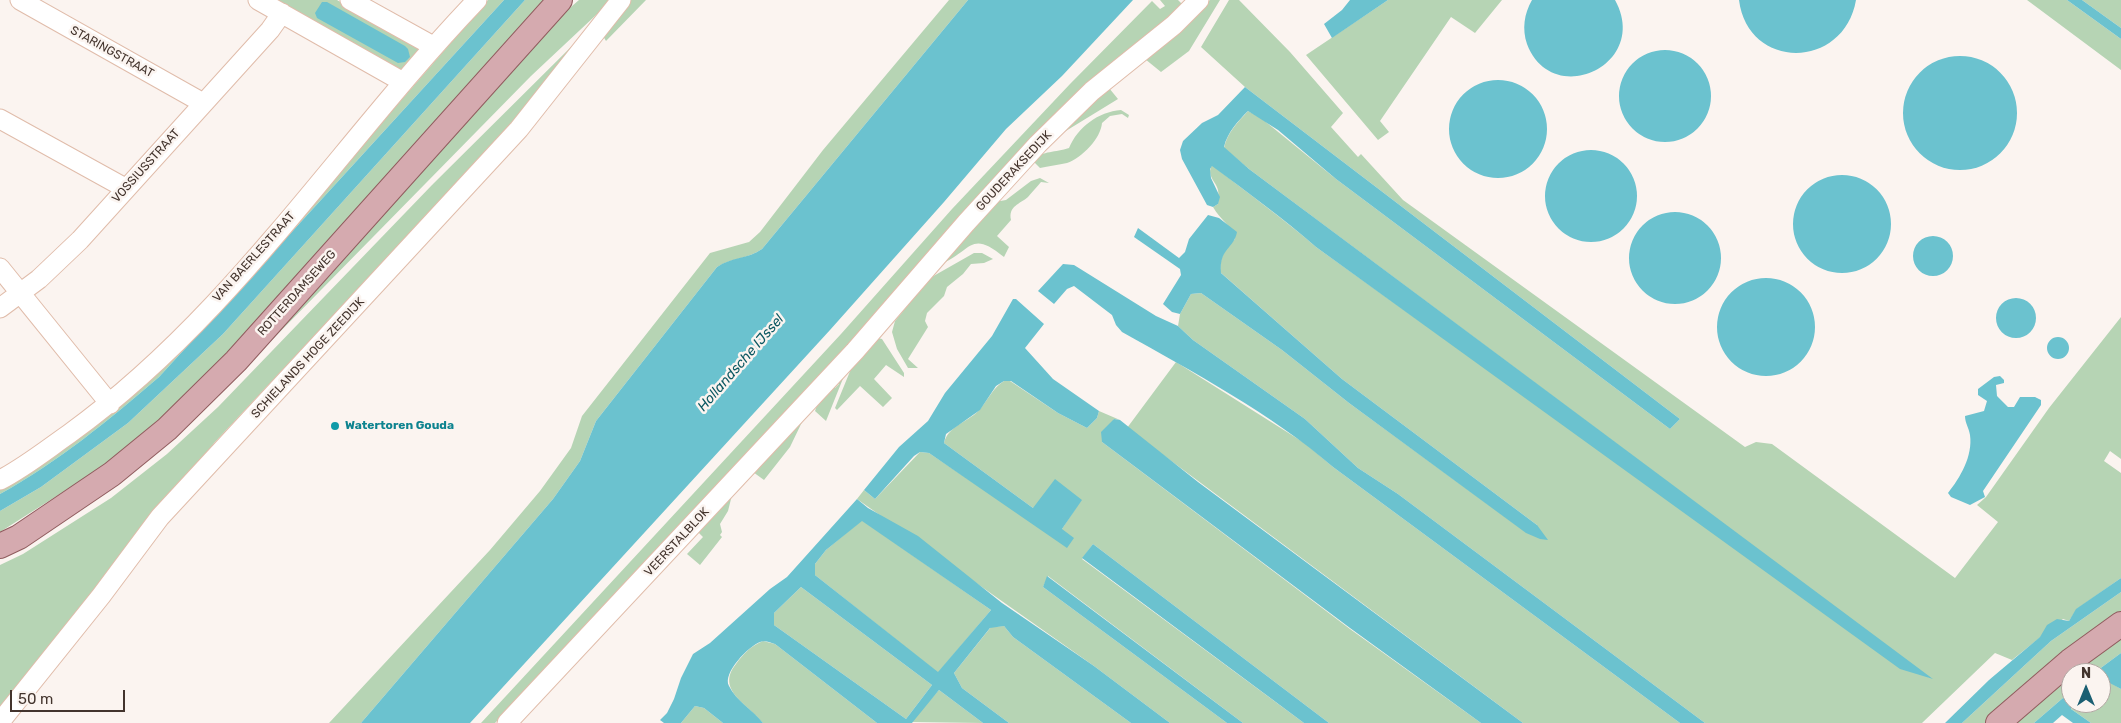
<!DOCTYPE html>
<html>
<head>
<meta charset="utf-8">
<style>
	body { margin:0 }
	#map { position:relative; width:2121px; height:723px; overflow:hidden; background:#fbf4f0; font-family:Rubik,sans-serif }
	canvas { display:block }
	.north { position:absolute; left:2061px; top:663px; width:50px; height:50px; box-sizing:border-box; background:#fbf4f0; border:1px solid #b1a7a2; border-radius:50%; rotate:0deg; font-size:14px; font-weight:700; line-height:20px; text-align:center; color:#43342d }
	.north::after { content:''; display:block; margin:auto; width:18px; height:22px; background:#1b5f72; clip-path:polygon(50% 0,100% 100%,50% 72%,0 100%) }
	.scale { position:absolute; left:10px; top:690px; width:115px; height:22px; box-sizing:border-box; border:2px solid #43342d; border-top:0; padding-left:6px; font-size:15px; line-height:18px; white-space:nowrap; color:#43342d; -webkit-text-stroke:4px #fbf4f0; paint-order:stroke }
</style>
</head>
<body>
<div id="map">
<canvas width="2121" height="723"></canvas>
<div class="north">N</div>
<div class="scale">50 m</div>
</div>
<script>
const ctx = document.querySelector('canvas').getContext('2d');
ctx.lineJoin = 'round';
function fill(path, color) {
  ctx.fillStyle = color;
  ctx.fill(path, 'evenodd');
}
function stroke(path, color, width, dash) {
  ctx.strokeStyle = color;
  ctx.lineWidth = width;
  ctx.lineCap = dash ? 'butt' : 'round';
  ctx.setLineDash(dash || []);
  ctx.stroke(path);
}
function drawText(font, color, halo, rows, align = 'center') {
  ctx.font = font + ' Rubik,sans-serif';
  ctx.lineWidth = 5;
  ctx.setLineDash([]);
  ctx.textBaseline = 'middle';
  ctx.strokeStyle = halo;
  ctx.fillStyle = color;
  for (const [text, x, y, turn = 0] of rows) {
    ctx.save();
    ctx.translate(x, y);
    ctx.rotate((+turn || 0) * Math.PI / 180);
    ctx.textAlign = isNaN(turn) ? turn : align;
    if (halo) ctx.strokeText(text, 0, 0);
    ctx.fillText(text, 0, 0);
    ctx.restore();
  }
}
fill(new Path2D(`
	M268 0H337L420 47 400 74Z
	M488 0H504L159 377C109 420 58 462 0 494V486L64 445 351 158Z
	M525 0H550L201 385 107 464 0 532V511L41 487 128 423 223 334Z
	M579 0H612L531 76 214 399 204 405 550 25Z
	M631 0H646L606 41 603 36 605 31Z
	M949 0H968L762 249C748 259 731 258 717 267L596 421 580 461 553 499 361 723H329L490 550 540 491 571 448 582 416 710 253 749 242 760 232 823 150Z
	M1160 0H1178L1182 4 879 313 629 584 495 723H481L841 334 952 209 1070 84 1152 1 1160 9 1165 6Z
	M1210 0H1220L1189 51 1161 72 1145 59 1180 30Z
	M1229 0H1239L1290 52 1343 113 1331 127 1358 157 1361 154 1403 200 1745 447 1756 442 1772 444 1955 578 1998 522 1977 505 1986 497 2049 408 2121 317V459L2110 451 2104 461 2121 473V578L2077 609 2069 621 2063 619 2012 660 1995 653 1922 723H1705L1398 494 1358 468 1305 419 1193 340 1178 326 1180 314 1191 294 1201 293 1282 350 1349 403 1526 532 1537 525 1342 379 1220 272C1220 258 1224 249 1235 239 1232 225 1220 220 1213 207L1218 204C1218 200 1219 194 1218 190 1216 181 1206 176 1212 165 1247 193 1283 218 1316 247L1649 485 1931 679 1249 169 1224 148C1227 133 1238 122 1248 111L1261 118 1336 179 1670 429 1680 419 1245 87 1201 47Z
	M1388 0H1502L1475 33 1451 17 1380 121 1389 132 1378 140 1306 55Z
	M2027 0H2067L2121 39V70Z
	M2082 0H2121V28Z
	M580 38 516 120 215 442 0 711V565L23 554 111 498 167 454 218 407 432 185Z
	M1109 88 1118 99 1056 137Z
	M1121 110 1129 115 1128 118 1122 114 1110 116 1102 123C1101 138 1082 158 1067 163 1059 165 1048 166 1040 168L1032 160C1044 150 1055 153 1069 148 1078 127 1098 112 1121 110Z
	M1040 178 1049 183 1041 182C1037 187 1032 192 1028 197 1020 204 1008 206 1011 220L997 236 1009 247 1004 257C970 229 972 251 941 264L995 202 1006 200 1031 181Z
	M974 253H982L993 259 984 263 971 264 963 274 947 287 944 296 927 313 925 321 928 327 908 359 918 368H908L897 349 892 332 895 321 930 278Z
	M878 338 882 339 904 373V377L886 365 874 379 892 398 883 407 860 386 837 410 835 408 853 364Z
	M1176 362 1306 444 1333 467 1680 723H1523L1127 428Z
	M844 376 826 421 815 411 817 405 834 387 835 388 839 384 838 382Z
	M1004 381H1010L1058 413 1087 428 1097 418 1099 411 1120 420 1114 419 1102 442 1350 629 1481 723H1329L1093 544 1082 559 1304 723H1243L1048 576 1043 587 1227 723H1170L1094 666 857 499 864 490 875 499 920 452 929 453 986 491 1062 529 1081 500 1033 508 944 443C948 425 970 422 981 408 989 398 993 388 1004 381Z
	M803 420 790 447 764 480 753 472Z
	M732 495 728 511 720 524 722 532 720 535 722 537 700 565 687 554 703 537 698 532Z
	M862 520 991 610 938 673 815 575V564L826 550Z
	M801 587 932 685 906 719 774 625V613Z
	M2121 592V612L2028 684 1986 723H1962L2051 641Z
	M1004 626 1013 637 1131 723H1009L962 688 954 673 991 627Z
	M2121 635V653L2094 673H2071V691L2034 723H2010L2075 668Z
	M763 641 775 644 877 723H763C748 704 715 690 736 664 744 653 751 646 763 641Z
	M2104 679 2121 689V723H2091L2071 709 2073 703H2101V682Z
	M939 690 983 723 910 722Z
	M695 706 704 708 723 723H681Z`), '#b6d4b4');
fill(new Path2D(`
	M504 0H525L223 334 128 423 41 487 0 511V494C58 462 109 420 159 377Z
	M968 0H1133L1062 76 1006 129 944 202 830 330 470 723H361L553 499 580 461 596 421 717 267C731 257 748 259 762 249Z
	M1350 0H1388L1332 38 1324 24 1342 10Z
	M1532 0H1615C1651 65 1552 110 1527 44 1522 29 1524 14 1532 0Z
	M1739 0H1856C1844 70 1748 71 1739 0Z
	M2067 0H2082L2121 28V39Z
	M322 2H327L405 46 408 49 410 57 405 62 398 63 317 18 315 13Z
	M1619 96a46 46 0 1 1 92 0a46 46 0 1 1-92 0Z
	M1903 113a57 57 0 1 1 114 0a57 57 0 1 1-114 0Z
	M1449 129a49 49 0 1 1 98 0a49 49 0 1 1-98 0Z
	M1245 87 1680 419 1670 429 1336 179 1278 130 1248 111C1238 121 1227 133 1224 147L1249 169 1933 679 1900 669 1316 247C1283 218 1247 192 1212 166L1210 169 1211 178 1220 197 1218 204 1213 207 1207 205 1182 159 1180 150 1183 141 1202 123 1218 115Z
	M1545 196a46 46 0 1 1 92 0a46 46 0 1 1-92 0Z
	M1793 224a49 49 0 1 1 98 0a49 49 0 1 1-98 0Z
	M1629 258a46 46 0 1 1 92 0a46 46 0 1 1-92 0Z
	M1208 215 1219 218 1237 232C1234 249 1219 248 1221 273L1342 379 1537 525 1548 540 1540 539 1526 533 1349 403 1282 350 1201 293 1191 294 1180 314 1172 312 1163 304 1181 275 1180 269 1134 237 1138 228 1179 258 1185 252 1189 239Z
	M1913 256a20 20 0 1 1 40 0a20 20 0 1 1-40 0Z
	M1063 264 1074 265 1156 316 1178 326 1193 340 1305 419 1358 468 1398 494 1705 723H1680L1333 467C1272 414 1193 372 1122 332L1116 325 1112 315 1074 286 1067 289 1054 304 1038 291Z
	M1717 327a49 49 0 1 1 98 0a49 49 0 1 1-98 0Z
	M1996 318a20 20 0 1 1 40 0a20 20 0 1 1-40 0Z
	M1013 299H1016L1044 324 1025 348 1053 379 1099 411 1097 418 1087 428 1058 413 1011 381H1004L996 386 980 410 946 434 944 443 1033 508 1055 479 1082 500 1062 529 1074 538 1067 548 929 453 920 452 914 456 875 499 864 490 899 447 928 421 945 393 992 336Z
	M2047 348a11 11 0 1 1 22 0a11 11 0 1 1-22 0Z
	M2000 376 2004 380V383L1996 385 1997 396 2008 407H2014L2020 397H2035L2041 400V405L1983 491 1985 497 1970 505 1951 497 1948 493C1960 478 1973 456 1970 435 1969 428 1965 423 1965 416L1984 411 1987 401 1978 395V389L1994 377Z
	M1114 419 1120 420 1198 482 1523 723H1481L1350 628 1102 442 1101 432Z
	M857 499 868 508 918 536 1002 603 1094 666 1170 723H1131L1013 637 1004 626 990 628 954 673 962 688 1009 723H983L939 690 912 723H877L775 644C771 643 765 640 760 642 749 646 722 673 729 686 736 701 753 710 763 723H723L704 708 695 706 681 723H664L660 720 667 713 674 699 681 678 693 654 710 643 770 589 787 577ZM862 521 991 610 938 672 815 575V564L826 550ZM801 587 932 685 906 719 774 625V613Z
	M1093 544 1329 723H1304L1082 558Z
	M1047 576 1243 723H1227L1043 587Z
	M2121 578V592L2051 641 1962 723H1945L1989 680 2040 637 2047 625 2057 619 2069 621 2076 609Z
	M2121 653V689L2104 680 2101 682V673H2094Z
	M2071 691V709L2091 723H2073L2062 715 2053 723H2034Z`), '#6bc2cf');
const minor = new Path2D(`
	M20 0 203 103
	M258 0 403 82
	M350 0 433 46
	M0 119 125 188
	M0 268 110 404
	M0 308 39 279 80 240 270 30 282 13
	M0 480C25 467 46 450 69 434 232 317 340 143 477 0
	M0 722 101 596 160 517 519 129 621 0
	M507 723 855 351 966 223 1038 144 1092 91 1174 25 1199 0`);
const major = new Path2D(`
	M0 546 19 537 112 474 167 429 236 361 560 0
	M1998 723 2070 661 2121 624`);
stroke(minor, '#e0bcaa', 21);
stroke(major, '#905c5e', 26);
stroke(minor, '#fff', 19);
stroke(major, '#d5aaaf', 24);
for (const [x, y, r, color] of [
	[335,426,5,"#0f9aa8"]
]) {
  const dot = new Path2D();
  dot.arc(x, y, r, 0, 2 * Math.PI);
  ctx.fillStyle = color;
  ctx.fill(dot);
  stroke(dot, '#fbf4f0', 2);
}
drawText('12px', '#43342d', '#fbf4f0', [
	["STARINGSTRAAT",112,52,29],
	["VOSSIUSSTRAAT",146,166,-48],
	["GOUDERAKSEDIJK",1014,171,-47],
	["VAN BAERLESTRAAT",254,257,-48],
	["ROTTERDAMSEWEG",297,293,-48],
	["SCHIELANDS HOGE ZEEDIJK",308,358,-47],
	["VEERSTALBLOK",677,542,-47]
]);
drawText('bold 12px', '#0d838f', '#fbf4f0', [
	["Watertoren Gouda",345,426]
], 'left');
drawText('italic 14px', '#0b5862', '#fbf4f0', [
	["Hollandsche IJssel",741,363,-49]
]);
</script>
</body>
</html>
